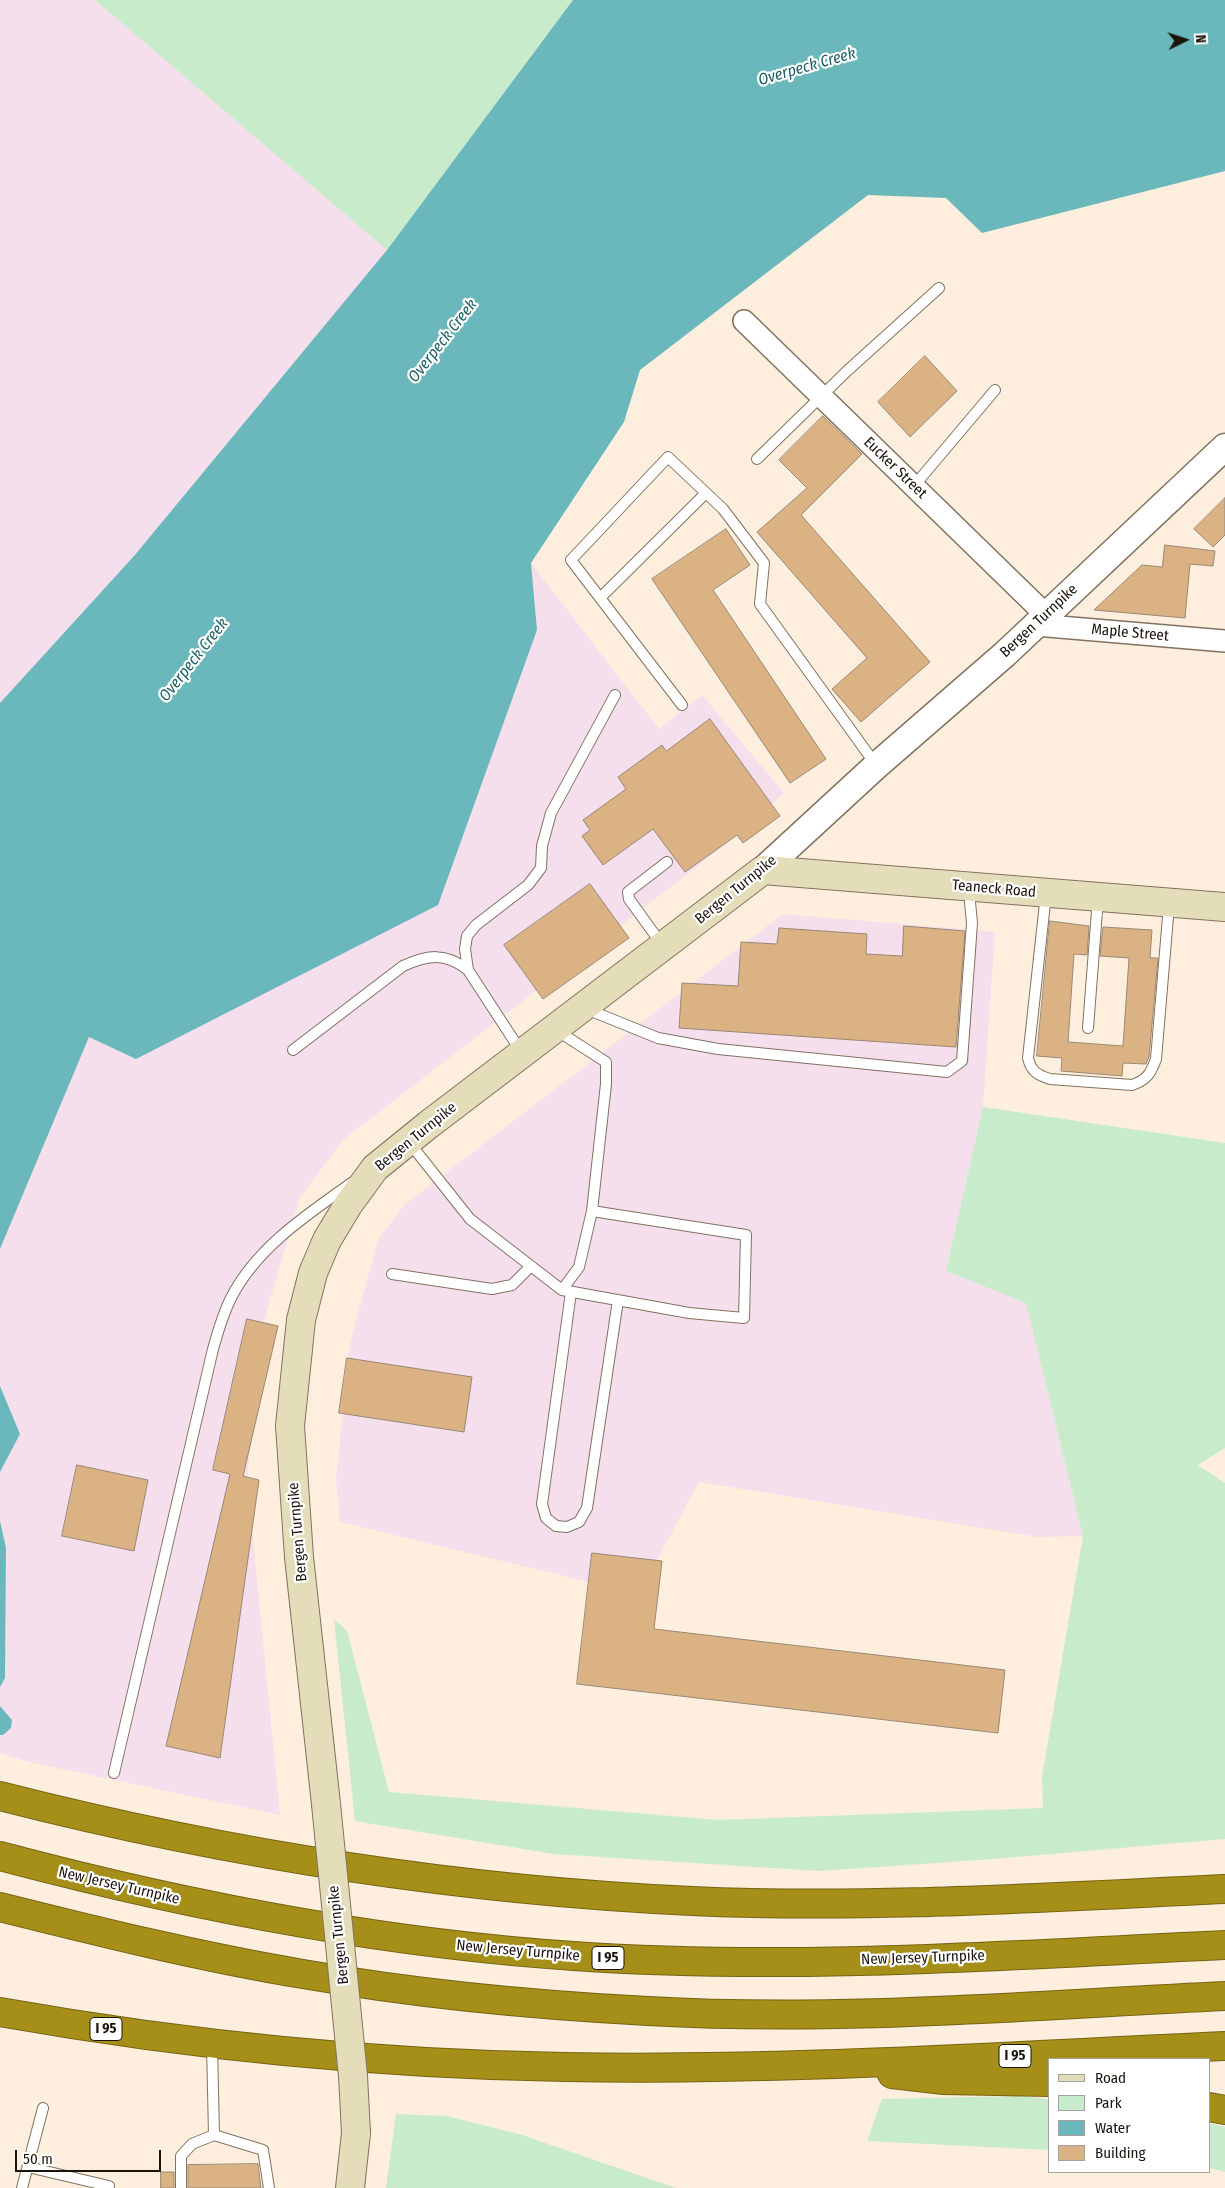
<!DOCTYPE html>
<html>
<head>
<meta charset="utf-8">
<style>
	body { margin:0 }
	#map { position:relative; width:1225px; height:2188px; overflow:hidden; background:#fdeedd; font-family:"Fira Sans Condensed",sans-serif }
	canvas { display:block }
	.legend { position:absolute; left:1048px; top:2058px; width:162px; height:115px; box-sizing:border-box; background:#fff; border:1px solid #a4a19e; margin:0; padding:6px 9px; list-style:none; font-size:15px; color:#1b140d }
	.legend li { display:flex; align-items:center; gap:10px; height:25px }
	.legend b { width:25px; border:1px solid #a4a19e }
	.north { position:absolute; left:1160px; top:15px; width:50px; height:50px; -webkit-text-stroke:4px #fff; paint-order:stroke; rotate:86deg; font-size:14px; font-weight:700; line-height:20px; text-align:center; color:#1b140d }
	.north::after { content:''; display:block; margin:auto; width:18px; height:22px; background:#1b140d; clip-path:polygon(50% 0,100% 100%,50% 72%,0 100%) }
	.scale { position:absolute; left:15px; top:2150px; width:146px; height:22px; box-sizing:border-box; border:2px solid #1b140d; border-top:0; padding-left:6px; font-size:15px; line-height:18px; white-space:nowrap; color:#1b140d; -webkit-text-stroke:4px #fff; paint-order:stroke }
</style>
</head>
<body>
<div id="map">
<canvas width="1225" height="2188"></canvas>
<ul class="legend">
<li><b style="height:6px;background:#e4ddba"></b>Road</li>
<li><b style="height:14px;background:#c8ebcb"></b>Park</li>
<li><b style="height:14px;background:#6ab7bc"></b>Water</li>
<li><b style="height:14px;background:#dbb284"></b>Building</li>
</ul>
<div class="north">N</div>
<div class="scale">50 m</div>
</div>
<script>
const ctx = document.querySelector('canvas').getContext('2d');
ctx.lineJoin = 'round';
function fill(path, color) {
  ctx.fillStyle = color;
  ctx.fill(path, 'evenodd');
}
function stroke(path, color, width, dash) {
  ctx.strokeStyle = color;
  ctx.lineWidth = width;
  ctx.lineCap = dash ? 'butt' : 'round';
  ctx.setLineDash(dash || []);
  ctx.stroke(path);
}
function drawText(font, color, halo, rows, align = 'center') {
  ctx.font = font + ' "Fira Sans Condensed",sans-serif';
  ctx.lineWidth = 4.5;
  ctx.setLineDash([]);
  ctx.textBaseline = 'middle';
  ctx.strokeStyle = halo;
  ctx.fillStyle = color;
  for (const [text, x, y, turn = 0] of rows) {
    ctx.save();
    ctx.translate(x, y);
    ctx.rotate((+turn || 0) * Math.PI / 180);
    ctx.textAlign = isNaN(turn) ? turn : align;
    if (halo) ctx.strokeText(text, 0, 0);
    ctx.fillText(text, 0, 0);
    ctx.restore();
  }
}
fill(new Path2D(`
	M0 0H95L387 250 134 556 0 703Z
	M531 563 659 729 702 695 784 793 738 835 343 1140 299 1199 262 1328 247 1477 280 1815 29 1762 0 1753V1735H3L12 1720 0 1706V1687L5 1678 6 1548 0 1521V1472L20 1434 0 1386V1249L89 1037 137 1059 537 630Z
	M783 914 995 932 983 1107 946 1271 1026 1302 1083 1536 1038 1537 699 1482 639 1594 340 1522 336 1479 350 1343 378 1240 404 1205Z`), '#f5dfed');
fill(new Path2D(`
	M95 0H573L387 250Z
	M983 1107 1225 1143V1448L1198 1465 1225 1483V1839L993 1859 819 1871 554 1854 355 1821 334 1619 347 1631 389 1792 718 1820 1043 1808 1042 1777 1083 1536 1026 1303 946 1271Z
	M1018 2096 1049 2099V2150L867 2141 882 2099Z
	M396 2114 447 2116 519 2134 676 2188H386Z
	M1209 2123 1225 2127V2172L1209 2168Z`), '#c8ebcb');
fill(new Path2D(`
	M573 0H1225V171L982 233 946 198 868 195 640 370 624 422 531 563 537 630 438 905 136 1059 89 1037 0 1249V703L134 556 387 250Z
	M0 1386 20 1434 0 1472Z
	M0 1521 6 1548 5 1678 0 1687Z
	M0 1706 12 1720 11 1728 3 1735H0Z`), '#6ab7bc');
const building = new Path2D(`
	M925 356 957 391 910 437 878 402Z
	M823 416 862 454 801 515 930 662 861 722 832 689 867 658 757 532 807 488 779 460Z
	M1225 498V535L1213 547 1194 529Z
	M726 529 750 565 713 590 826 759 790 783 652 579Z
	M1165 545 1215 551 1213 566 1190 564 1185 618 1094 610 1142 565 1162 567Z
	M710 719 780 816 743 843 737 835 685 872 653 829 603 865 582 836 590 830 583 820 626 789 618 777 662 745 666 751Z
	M590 884 629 938 543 999 504 945Z
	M1050 921 1089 926 1087 955 1074 954 1068 1042 1123 1046 1129 958 1100 956 1103 927 1152 930 1150 958H1158L1149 1057 1146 1064 1123 1063 1122 1076 1061 1071 1062 1058 1037 1056Z
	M904 926 965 931 956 1047 679 1028 682 983 738 986 741 942 777 944 779 928 867 934 866 954 902 956Z
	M247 1319 278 1326 243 1476 259 1480 220 1758 166 1746 230 1474 213 1470Z
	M347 1358 472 1377 464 1432 339 1413Z
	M77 1465 148 1480 134 1551 62 1536Z
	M592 1553 662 1561 654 1629 1005 1670 998 1733 577 1684Z
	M258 2164 261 2188H188V2165Z
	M161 2172H174V2188H161Z`);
fill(building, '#dbb284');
stroke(building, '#998875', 1);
const service = new Path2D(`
	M757 459 847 371 939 288
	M914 486 995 390
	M600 598 706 493
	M682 705 571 560 668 457 723 509 764 563 760 604 876 765
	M1046 894 1028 1058C1031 1071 1037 1075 1050 1079L1132 1085C1147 1080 1151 1073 1156 1059L1169 905
	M663 946 629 899 628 892 667 862
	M468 970 465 949 467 936 476 925 528 885 541 868 542 846 551 813 615 695
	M584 1008 658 1038 718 1049 947 1072 962 1061 972 923 970 902 972 888
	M1088 1028 1098 898
	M556 1030 606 1062V1084L592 1211
	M293 1050 403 966C428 955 445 952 468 970L522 1053
	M408 1141 470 1219 562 1290 689 1313 744 1318 746 1235 592 1211 579 1267 562 1290
	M392 1274 492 1289 512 1285 531 1266
	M571 1292 542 1504 546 1518 556 1526 567 1527 579 1522 587 1508 618 1300
	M114 1773 213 1349C218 1331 223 1314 231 1298 257 1247 308 1214 353 1182
	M212 2044 214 2135
	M28 2167 109 2186
	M22 2188 43 2108
	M181 2188V2156L192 2144 214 2135 263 2150 269 2188`);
const minor = new Path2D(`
	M744 321 1046 615
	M1036 625 1225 641`);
const tertiary = new Path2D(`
	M763 870 876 766 1005 654 1225 447`);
const secondary = new Path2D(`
	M326 1804 299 1557 290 1426 301 1320 313 1273 327 1240 348 1205 375 1168 428 1125 763 870 1225 907
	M350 2188 356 2133`);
const motorway = new Path2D(`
	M0 1796C227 1854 457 1890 692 1901 869 1909 1048 1897 1225 1889
	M0 1856C188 1906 379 1943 574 1956 790 1971 1008 1955 1225 1945
	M0 1907C100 1932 201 1957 303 1974 417 1994 533 2005 648 2011 839 2022 1034 2005 1225 1996
	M0 2012C186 2045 376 2064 565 2067 785 2071 1005 2056 1225 2046
	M892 2074 944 2080 1049 2082
	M1209 2107 1225 2110`);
stroke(service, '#83725f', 12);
stroke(minor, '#83725f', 24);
stroke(tertiary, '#83725f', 29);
stroke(secondary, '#83725f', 30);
stroke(motorway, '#756414', 30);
stroke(service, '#fff', 10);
stroke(minor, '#fff', 21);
stroke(tertiary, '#fff', 26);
stroke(secondary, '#e4ddba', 28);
stroke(motorway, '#a68f18', 28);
const secondaryBridge = new Path2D(`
	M326 1804 353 2076 356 2133`);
stroke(secondaryBridge, '#83725f', 30, []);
stroke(secondaryBridge, '#e4ddba', 28);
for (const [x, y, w] of [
	[608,1958,32],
	[106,2029,32],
	[1015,2056,32]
]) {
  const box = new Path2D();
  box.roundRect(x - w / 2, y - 11.5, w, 23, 4);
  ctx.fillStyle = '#fff';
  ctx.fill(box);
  stroke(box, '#1b140d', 1);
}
drawText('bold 14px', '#1b140d', null, [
	["I 95",608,1958],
	["I 95",106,2029],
	["I 95",1015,2056]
]);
drawText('15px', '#1b140d', '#fff', [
	["Eucker Street",895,468,44],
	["Bergen Turnpike",1039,621,-43],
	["Maple Street",1130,633,5],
	["Teaneck Road",994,889,5],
	["Bergen Turnpike",736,890,-39],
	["Bergen Turnpike",416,1137,-39],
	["Bergen Turnpike",298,1532,-95],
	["New Jersey Turnpike",119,1886,13],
	["Bergen Turnpike",339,1935,-96],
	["New Jersey Turnpike",518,1951,5],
	["New Jersey Turnpike",923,1958,-2]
]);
drawText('italic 16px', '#1d5e62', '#fff', [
	["Overpeck Creek",807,67,-16],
	["Overpeck Creek",443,341,-52],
	["Overpeck Creek",194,660,-52]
]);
</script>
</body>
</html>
